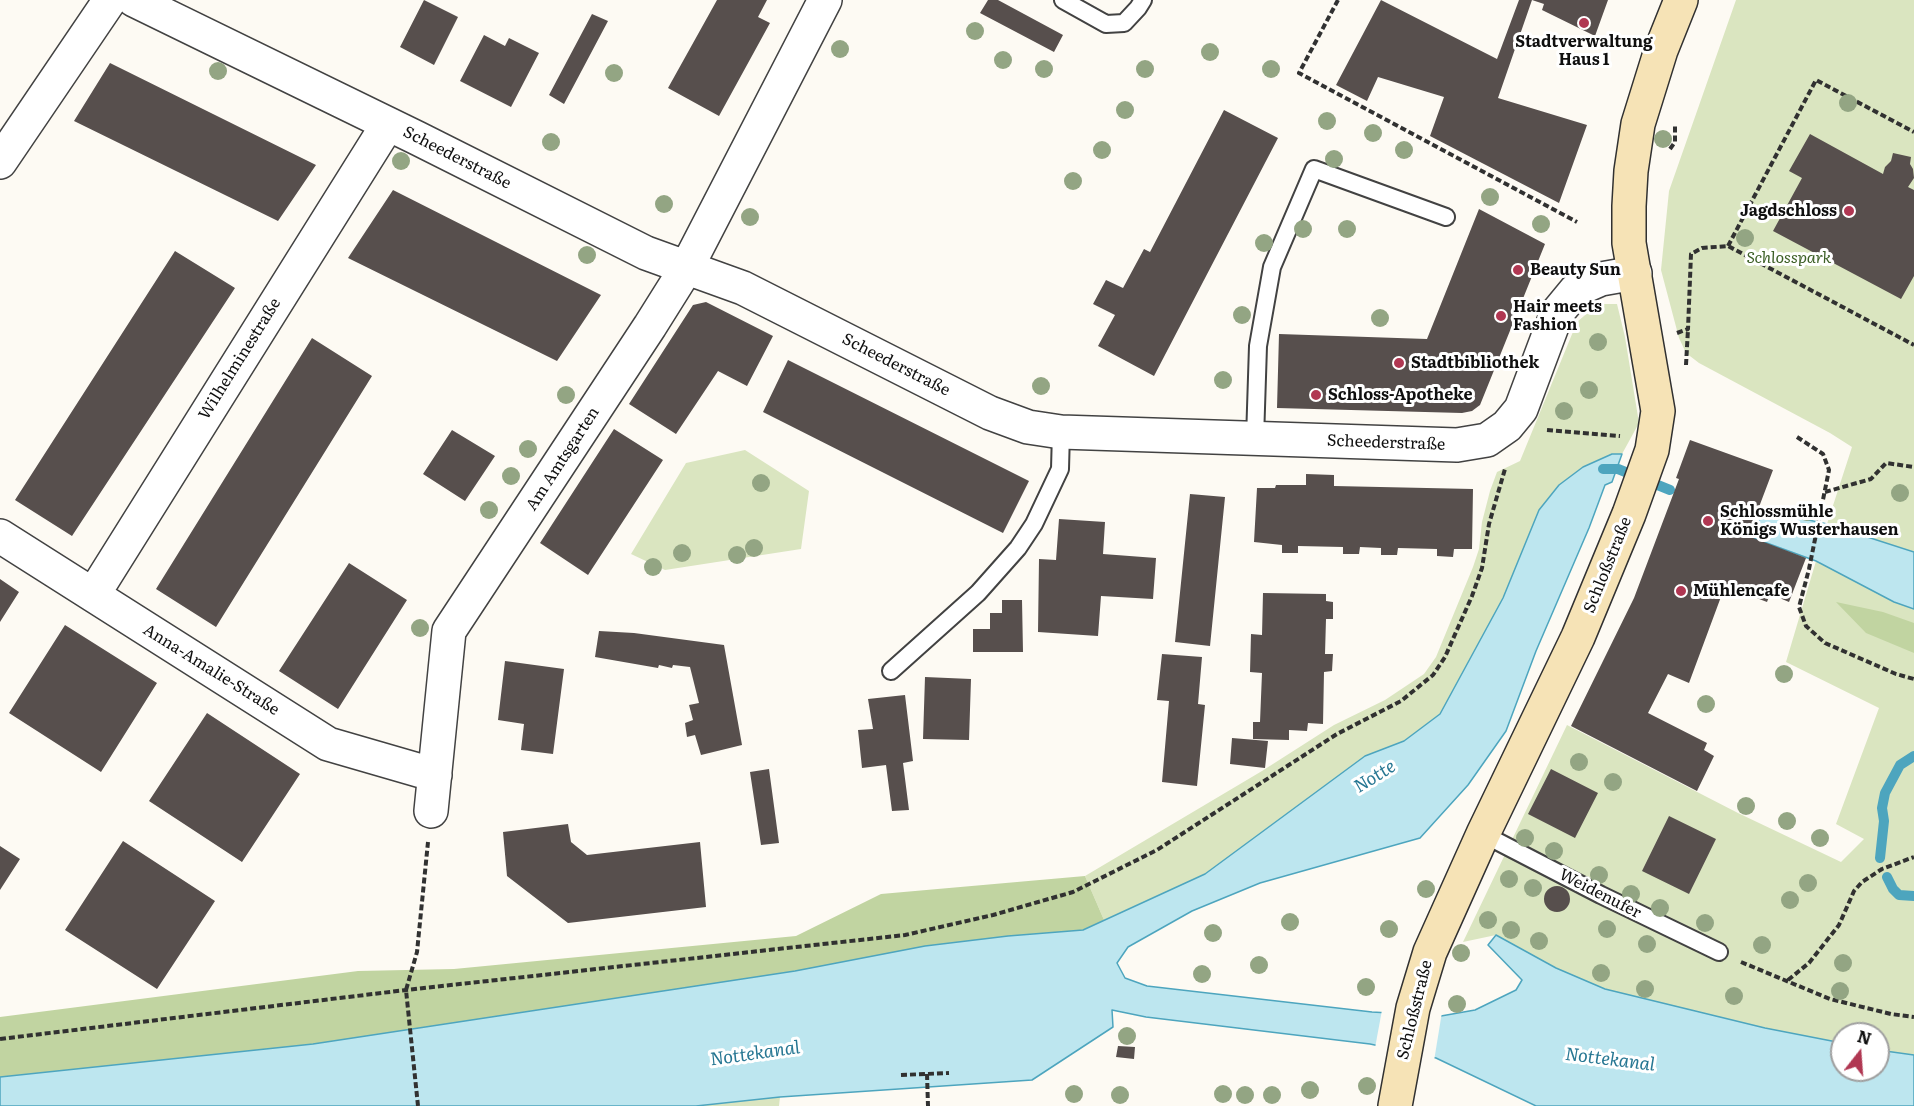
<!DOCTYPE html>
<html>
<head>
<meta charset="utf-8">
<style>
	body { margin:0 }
	#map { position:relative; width:1914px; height:1106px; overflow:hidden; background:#fdfaf3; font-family:Literata,serif }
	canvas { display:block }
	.north { position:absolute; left:1830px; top:1022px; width:60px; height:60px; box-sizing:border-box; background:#fff; border:2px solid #9f9f9f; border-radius:50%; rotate:17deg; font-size:16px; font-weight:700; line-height:24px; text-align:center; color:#0f0f0f }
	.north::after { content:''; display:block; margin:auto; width:21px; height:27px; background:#b03752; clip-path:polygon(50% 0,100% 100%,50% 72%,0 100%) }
</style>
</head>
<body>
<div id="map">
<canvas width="1914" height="1106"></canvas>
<div class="north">N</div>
</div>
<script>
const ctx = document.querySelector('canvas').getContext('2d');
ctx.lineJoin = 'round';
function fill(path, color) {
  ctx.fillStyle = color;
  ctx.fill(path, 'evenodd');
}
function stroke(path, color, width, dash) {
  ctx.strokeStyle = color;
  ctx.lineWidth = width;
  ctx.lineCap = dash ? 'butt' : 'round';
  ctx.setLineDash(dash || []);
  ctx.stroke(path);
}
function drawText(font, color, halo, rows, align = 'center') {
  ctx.font = font + ' Literata,serif';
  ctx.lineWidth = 6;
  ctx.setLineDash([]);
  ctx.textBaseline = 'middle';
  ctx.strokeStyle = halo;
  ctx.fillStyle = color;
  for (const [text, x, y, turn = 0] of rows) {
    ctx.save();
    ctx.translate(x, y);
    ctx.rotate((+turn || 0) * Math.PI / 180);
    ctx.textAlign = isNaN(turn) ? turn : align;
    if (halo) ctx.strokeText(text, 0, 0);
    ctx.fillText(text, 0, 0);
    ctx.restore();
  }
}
fill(new Path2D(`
	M1736 0H1914V552L1827 524 1852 447 1830 433 1699 363 1686 353 1679 338 1661 270 1669 191Z
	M1598 304H1617L1625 337 1639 423 1622 454H1612L1583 467 1559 485 1539 510 1503 598 1440 714 1404 741 1365 756 1205 874 1104 920 1085 876 1262 771 1334 725 1385 700 1424 674 1436 657 1473 567 1479 549 1482 522 1490 491 1497 472 1520 461 1577 322Z
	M745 450 809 491 801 549 665 570 631 554 686 463Z
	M1816 561 1894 602 1914 609V1055L1878 1050V1034H1842V1043L1765 1028 1605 989 1556 968 1496 935 1463 942 1567 725 1738 813 1841 862 1864 839 1836 824 1879 708 1786 662Z
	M780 1097 779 1106H696Z`), '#dae5c0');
fill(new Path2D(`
	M1836 602 1883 612 1914 623V653L1866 633Z
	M1085 876 1104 920 1083 930 1008 936 925 946 795 971 313 1044 0 1077V1017L358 971 454 969 796 936 881 894Z`), '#c1d4a1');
const water = new Path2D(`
	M1612 454H1622L1612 482 1605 485 1589 528 1536 651 1506 731 1468 785 1420 838 1260 883 1192 911 1128 947 1117 963 1125 978 1147 986 1372 1012 1441 1016 1475 1010 1516 990 1522 980 1488 945 1496 935 1556 968 1605 989 1765 1028 1842 1043V1070H1878V1050L1914 1055V1106H1536L1436 1058 1370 1044 1146 1017 1112 1010 1113 1027 1032 1080 780 1097 696 1106H0V1077L313 1044 795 971 925 946 1008 936 1083 930 1205 874 1365 756 1404 741 1440 714 1503 598 1539 510 1559 485 1583 467Z
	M1763 510 1827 524 1914 552V609L1894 602 1816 561 1753 538Z`);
fill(water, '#bde6ef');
stroke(water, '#4da5be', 1.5);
fill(new Path2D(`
	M1382 1010 1442 1012 1434 1061 1375 1048Z`), '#fdfaf3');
stroke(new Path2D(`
	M1603 469H1618L1670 490
	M1880 858 1884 821 1882 808 1885 793 1900 765 1914 756
	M1887 877 1893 889 1899 895 1914 896`), '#4da5be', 10);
fill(new Path2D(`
	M424 0 458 17 434 65 400 47Z
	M717 0H767L758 17 770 23 719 116 668 88Z
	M988 0H998L1063 35 1054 52 980 13Z
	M1381 0 1497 59 1519 0H1532L1498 98 1587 125 1559 203 1430 136 1444 97 1378 77 1367 101 1336 85Z
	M1532 0H1608L1595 36 1542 10 1544 4Z
	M592 14 608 21 564 104 549 95Z
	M484 35 505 46 509 38 539 53 511 107 460 81Z
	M110 63 316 165 278 221 74 121Z
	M1224 110 1278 138 1154 376 1098 346 1115 315 1093 304 1106 280 1123 288 1144 249 1150 252Z
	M1810 134 1883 174 1885 167 1891 161 1893 153 1911 157 1910 164 1913 169 1914 178 1908 187 1914 190V276L1901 299 1773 231 1802 178 1789 171Z
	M393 190 601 295 557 361 348 258Z
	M1479 209 1545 244 1480 405 1472 411 1462 413 1277 408 1279 334 1427 339Z
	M175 251 235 288 72 536 15 500Z
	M706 302 773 336 747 386 718 371 676 434 629 404 693 305Z
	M312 338 372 376 216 627 156 589Z
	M788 360 1029 481 1003 533 763 412Z
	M614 429 663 460 588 575 540 543Z
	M452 430 495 456 465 501 423 474Z
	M1690 440 1773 470 1748 536 1806 558 1789 602 1770 594 1767 602 1725 586 1689 683 1668 674 1648 713 1707 743 1704 750 1714 756 1697 791 1571 726 1634 598 1679 479 1676 478Z
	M1306 474 1334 475V486L1473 489 1472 549H1454L1453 557 1437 556V549L1398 548 1397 555H1381V548L1360 547 1359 554H1343V547L1298 546V553H1282V545L1254 542 1257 488H1275L1276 485H1306Z
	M1190 494 1225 497 1210 646 1175 642Z
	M1059 519 1105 522 1103 554 1156 558 1153 599 1101 596 1098 636 1038 632 1039 559 1056 560Z
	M349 563 407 600 338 709 279 671Z
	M0 579 19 592 0 622Z
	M1263 593 1326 594V601L1333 602V619H1326L1325 654H1333L1332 671 1324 672 1323 724 1308 723 1307 731 1289 730V740L1253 739V722H1260L1262 673 1250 672 1251 634 1262 635Z
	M1002 600H1022L1023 652H973V629H990V613H1002Z
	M65 625 157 683 101 772 9 713Z
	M599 631 634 633 724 645 742 745 701 755 695 735 687 737 685 723 693 720 689 705 699 703 690 667 673 665 672 668 659 665 658 668 595 657Z
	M1162 654 1202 657 1198 704 1205 705 1197 786 1162 782 1169 701 1157 700Z
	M505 661 564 669 553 754 521 750 524 724 498 720Z
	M925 677 971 679 969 740 923 739Z
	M905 695 913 761 903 763 909 810 892 811 886 765 862 768 858 730 873 729 868 699Z
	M207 713 300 774 242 862 149 801Z
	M1232 738 1268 741 1265 768 1230 764Z
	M769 769 779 843 761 845 750 772Z
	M1551 769 1598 793 1575 838 1528 814Z
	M1669 816 1716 839 1689 894 1642 871Z
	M568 824 571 842 587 855 700 842 706 907 568 923 507 876 503 832Z
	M123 841 215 901 157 989 65 930Z
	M0 846 20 859 0 890Z
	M1544 899a13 13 0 1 1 26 0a13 13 0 1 1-26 0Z
	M1118 1046 1135 1047 1134 1059 1116 1057Z`), '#574f4d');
const service = new Path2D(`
	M1063 0 1106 24 1124 23 1138 8 1143 0
	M1255 439 1258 346 1272 267 1314 169 1446 217
	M891 671 978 593 1018 548 1034 524 1060 469 1061 432
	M1483 834 1601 895 1719 952`);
const minor = new Path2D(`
	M134 0 417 138 646 253 743 288 990 413 1028 427 1061 432 1457 445 1487 440 1507 426 1521 409 1557 313 1576 290 1601 279 1635 273
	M0 162 110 0
	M0 536 328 744 435 775
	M93 595 388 124
	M431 811 449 631 650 326 687 267 825 0`);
const secondary = new Path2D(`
	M1395 1106 1413 1008 1430 952 1483 834 1578 637 1629 514 1652 450 1658 411 1629 243V206L1631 171 1638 124 1661 50 1681 0`);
stroke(service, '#424242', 20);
stroke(minor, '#424242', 36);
stroke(secondary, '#313131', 36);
stroke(new Path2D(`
	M1338 0 1299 73 1577 222
	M1670 149 1675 142V125
	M1728 246 1816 80 1914 132
	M1677 333 1688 329 1691 254 1702 248 1728 246 1914 345
	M1686 365 1688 329
	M1547 430 1620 436
	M1797 437 1823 454 1829 470 1809 569 1799 607 1806 626 1825 643 1896 674 1914 679
	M1825 492 1871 479 1886 463 1914 467
	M1741 962 1830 999 1891 1014 1914 1017
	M1788 980 1809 963 1839 925 1854 891 1862 882 1882 869 1914 857
	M0 1039 406 990 905 935 993 915 1073 892 1157 850 1337 734 1401 701 1433 675 1445 657 1472 596 1482 568 1489 524 1505 469
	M927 1074 928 1106
	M901 1075 949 1073
	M418 1106 406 990 417 952 428 842`), '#313131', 4, [6, 3]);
stroke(service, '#fff', 16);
stroke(minor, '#fff', 33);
stroke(secondary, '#f6e3b6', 33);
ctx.fillStyle = '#93a583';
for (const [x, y] of [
	[975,31],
	[840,49],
	[1210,52],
	[1003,60],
	[1044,69],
	[1145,69],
	[1271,69],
	[218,71],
	[614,73],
	[1848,103],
	[1125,110],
	[1327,121],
	[1373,133],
	[1663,139],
	[551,142],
	[1102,150],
	[1404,150],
	[1334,159],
	[401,161],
	[1073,181],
	[1490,197],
	[664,204],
	[750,217],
	[1541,224],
	[1303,229],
	[1347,229],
	[1745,238],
	[1264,243],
	[587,255],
	[1242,315],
	[1380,318],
	[1598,342],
	[1223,380],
	[1041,386],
	[1589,390],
	[566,395],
	[1564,411],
	[528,449],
	[511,476],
	[761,483],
	[1900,493],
	[489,510],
	[1807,512],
	[754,548],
	[682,553],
	[737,555],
	[653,567],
	[420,628],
	[1784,674],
	[1706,704],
	[1579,762],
	[1613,782],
	[1746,806],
	[1787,821],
	[1525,838],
	[1820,838],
	[1554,851],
	[1599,875],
	[1509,879],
	[1808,883],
	[1533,888],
	[1426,889],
	[1631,894],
	[1790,900],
	[1660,908],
	[1488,920],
	[1290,922],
	[1705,923],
	[1389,929],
	[1607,929],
	[1511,930],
	[1213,933],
	[1539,941],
	[1647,944],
	[1762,945],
	[1461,953],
	[1843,963],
	[1259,965],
	[1601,973],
	[1202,974],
	[1366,987],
	[1645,989],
	[1840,991],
	[1734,996],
	[1457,1004],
	[1127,1036],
	[1367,1086],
	[1310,1090],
	[1074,1094],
	[1223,1094],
	[1120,1095],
	[1245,1095],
	[1272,1095]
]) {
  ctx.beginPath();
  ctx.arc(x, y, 9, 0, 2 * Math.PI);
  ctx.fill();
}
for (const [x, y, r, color] of [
	[1584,23,6,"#b03752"],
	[1849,211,6,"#b03752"],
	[1518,270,6,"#b03752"],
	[1501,316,6,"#b03752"],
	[1399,363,6,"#b03752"],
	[1316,395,6,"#b03752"],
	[1708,521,6,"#b03752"],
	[1681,591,6,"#b03752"]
]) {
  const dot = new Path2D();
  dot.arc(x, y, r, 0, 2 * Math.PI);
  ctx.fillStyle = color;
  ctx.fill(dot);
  stroke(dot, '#fff', 2);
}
drawText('bold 16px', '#0f0f0f', '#fff', [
	["Stadtverwaltung",1584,42,"center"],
	["Haus 1",1584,60,"center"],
	["Jagdschloss",1837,211,"right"],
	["Beauty Sun",1530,270],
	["Hair meets",1513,307],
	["Fashion",1513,325],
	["Stadtbibliothek",1411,363],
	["Schloss-Apotheke",1328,395],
	["Schlossmühle",1720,512],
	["Königs Wusterhausen",1720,530],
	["Mühlencafe",1693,591]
], 'left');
drawText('16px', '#0f0f0f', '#fff', [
	["Scheederstraße",457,158,27],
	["Wilhelminestraße",240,359,-58],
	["Scheederstraße",896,365,27],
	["Scheederstraße",1386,443,2],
	["Am Amtsgarten",563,459,-57],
	["Schloßstraße",1608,565,-68],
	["Anna-Amalie-Straße",211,670,32],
	["Weidenufer",1600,894,27],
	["Schloßstraße",1415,1010,-76]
]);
drawText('italic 16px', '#3d6027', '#fff', [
	["Schlosspark",1789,258]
]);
drawText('italic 18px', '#277793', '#fff', [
	["Notte",1375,777,-32],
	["Nottekanal",755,1054,-8],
	["Nottekanal",1610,1060,7]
]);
</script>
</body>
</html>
